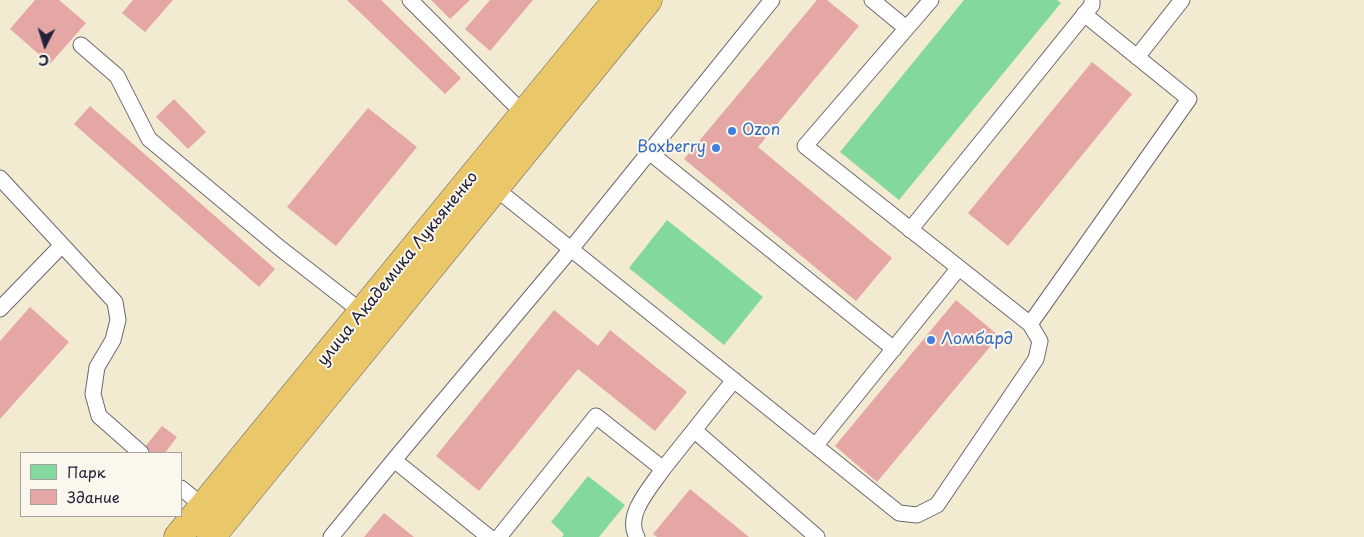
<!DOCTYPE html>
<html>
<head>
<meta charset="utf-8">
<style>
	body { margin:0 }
	#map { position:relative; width:1364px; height:537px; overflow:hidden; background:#f3ead2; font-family:"Playpen Sans",sans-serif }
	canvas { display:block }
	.legend { position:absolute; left:20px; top:452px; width:162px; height:65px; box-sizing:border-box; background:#fbf7ec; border:1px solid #a4a2a5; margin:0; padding:6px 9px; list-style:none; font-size:15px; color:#22223b }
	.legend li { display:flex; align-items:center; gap:10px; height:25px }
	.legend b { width:25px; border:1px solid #a4a2a5 }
	.north { position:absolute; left:20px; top:20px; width:50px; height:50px; -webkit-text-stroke:4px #fbf7ec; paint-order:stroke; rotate:185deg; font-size:14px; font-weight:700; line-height:20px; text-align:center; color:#22223b }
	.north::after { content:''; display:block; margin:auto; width:18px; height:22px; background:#22223b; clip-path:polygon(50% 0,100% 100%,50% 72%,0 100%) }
</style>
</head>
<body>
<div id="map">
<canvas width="1364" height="537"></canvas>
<ul class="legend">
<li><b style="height:14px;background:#83d99d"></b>Парк</li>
<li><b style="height:14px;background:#e5a7a5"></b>Здание</li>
</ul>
<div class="north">С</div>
</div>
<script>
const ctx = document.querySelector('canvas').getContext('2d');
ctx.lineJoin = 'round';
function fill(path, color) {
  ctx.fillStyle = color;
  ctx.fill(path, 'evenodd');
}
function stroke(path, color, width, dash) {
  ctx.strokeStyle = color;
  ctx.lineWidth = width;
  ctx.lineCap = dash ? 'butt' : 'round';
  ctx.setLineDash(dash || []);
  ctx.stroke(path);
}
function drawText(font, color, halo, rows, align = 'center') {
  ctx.font = font + ' "Playpen Sans",sans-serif';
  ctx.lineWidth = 4;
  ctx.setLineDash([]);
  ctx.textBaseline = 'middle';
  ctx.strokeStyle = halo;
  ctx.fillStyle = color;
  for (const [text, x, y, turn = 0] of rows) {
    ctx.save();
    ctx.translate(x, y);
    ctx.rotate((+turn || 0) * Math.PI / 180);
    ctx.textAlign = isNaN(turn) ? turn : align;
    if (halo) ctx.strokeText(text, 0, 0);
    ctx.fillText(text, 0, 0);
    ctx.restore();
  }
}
fill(new Path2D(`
	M964 0H1057L1061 3 899 200 840 152Z
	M667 220 763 297 724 345 629 268Z
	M588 476 625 505 599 537H562L564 534 551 522Z`), '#83d99d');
fill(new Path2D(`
	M35 0H59L86 23 50 64 10 29Z
	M133 0H173L145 32 122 13Z
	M347 0H381L461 78 445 94Z
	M431 0H470L450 19Z
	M490 0H533L490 51 465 29Z
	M817 0H827L859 26 758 147 892 258 856 301 684 159Z
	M1092 62 1132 94 1008 246 968 213Z
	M174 99 206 132 188 149 156 117Z
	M90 106 275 269 259 287 74 124Z
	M368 108 417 147 336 246 287 207Z
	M956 300 999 336 877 482 835 446Z
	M30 307 69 342 0 419V341Z
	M554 310 598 346 610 330 687 392 655 431 578 369 479 491 436 456Z
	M162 426 177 437 165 453H151L144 448Z
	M690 489 749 537H657L653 534Z
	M384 513 414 537H364Z`), '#e5a7a5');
const lane = new Path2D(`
	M410 0 524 114
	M872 0 906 28
	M81 45 117 76 149 139 281 249 362 312
	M1137 57 1182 0
	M649 152 894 349
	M0 178 115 302 118 320 113 340 97 367 93 394 99 416 141 453
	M495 188 899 513 917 515 937 505 1036 359 1040 341 1030 324 805 146 931 0
	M910 230 1092 5V0
	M0 309 62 245
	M1030 324 1189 99 1084 14
	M694 430 817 537
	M816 445 958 269
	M394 460 489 537
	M181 488 203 506
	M331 537 394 460 571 249 772 0
	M499 537 596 416 663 469 734 380
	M637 537C624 515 651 487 663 469`);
const highway = new Path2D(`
	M178 537 617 0
	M211 537 648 0`);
stroke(lane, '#6b6870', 17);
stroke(highway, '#6b6870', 29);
stroke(lane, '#fff', 15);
stroke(highway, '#eac769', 28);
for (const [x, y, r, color] of [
	[732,131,5,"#3f7fe0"],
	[716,148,5,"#3f7fe0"],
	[931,340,5,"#3f7fe0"]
]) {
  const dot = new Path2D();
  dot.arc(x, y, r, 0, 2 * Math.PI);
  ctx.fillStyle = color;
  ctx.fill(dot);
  stroke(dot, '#fbf7ec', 2);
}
drawText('16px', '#366cbe', '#fbf7ec', [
	["Ozon",742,131],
	["Boxberry",706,148,"right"],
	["Ломбард",941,340]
], 'left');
drawText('16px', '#22223b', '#fbf7ec', [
	["улица Академика Лукьяненко",398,269,-51]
]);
</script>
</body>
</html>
